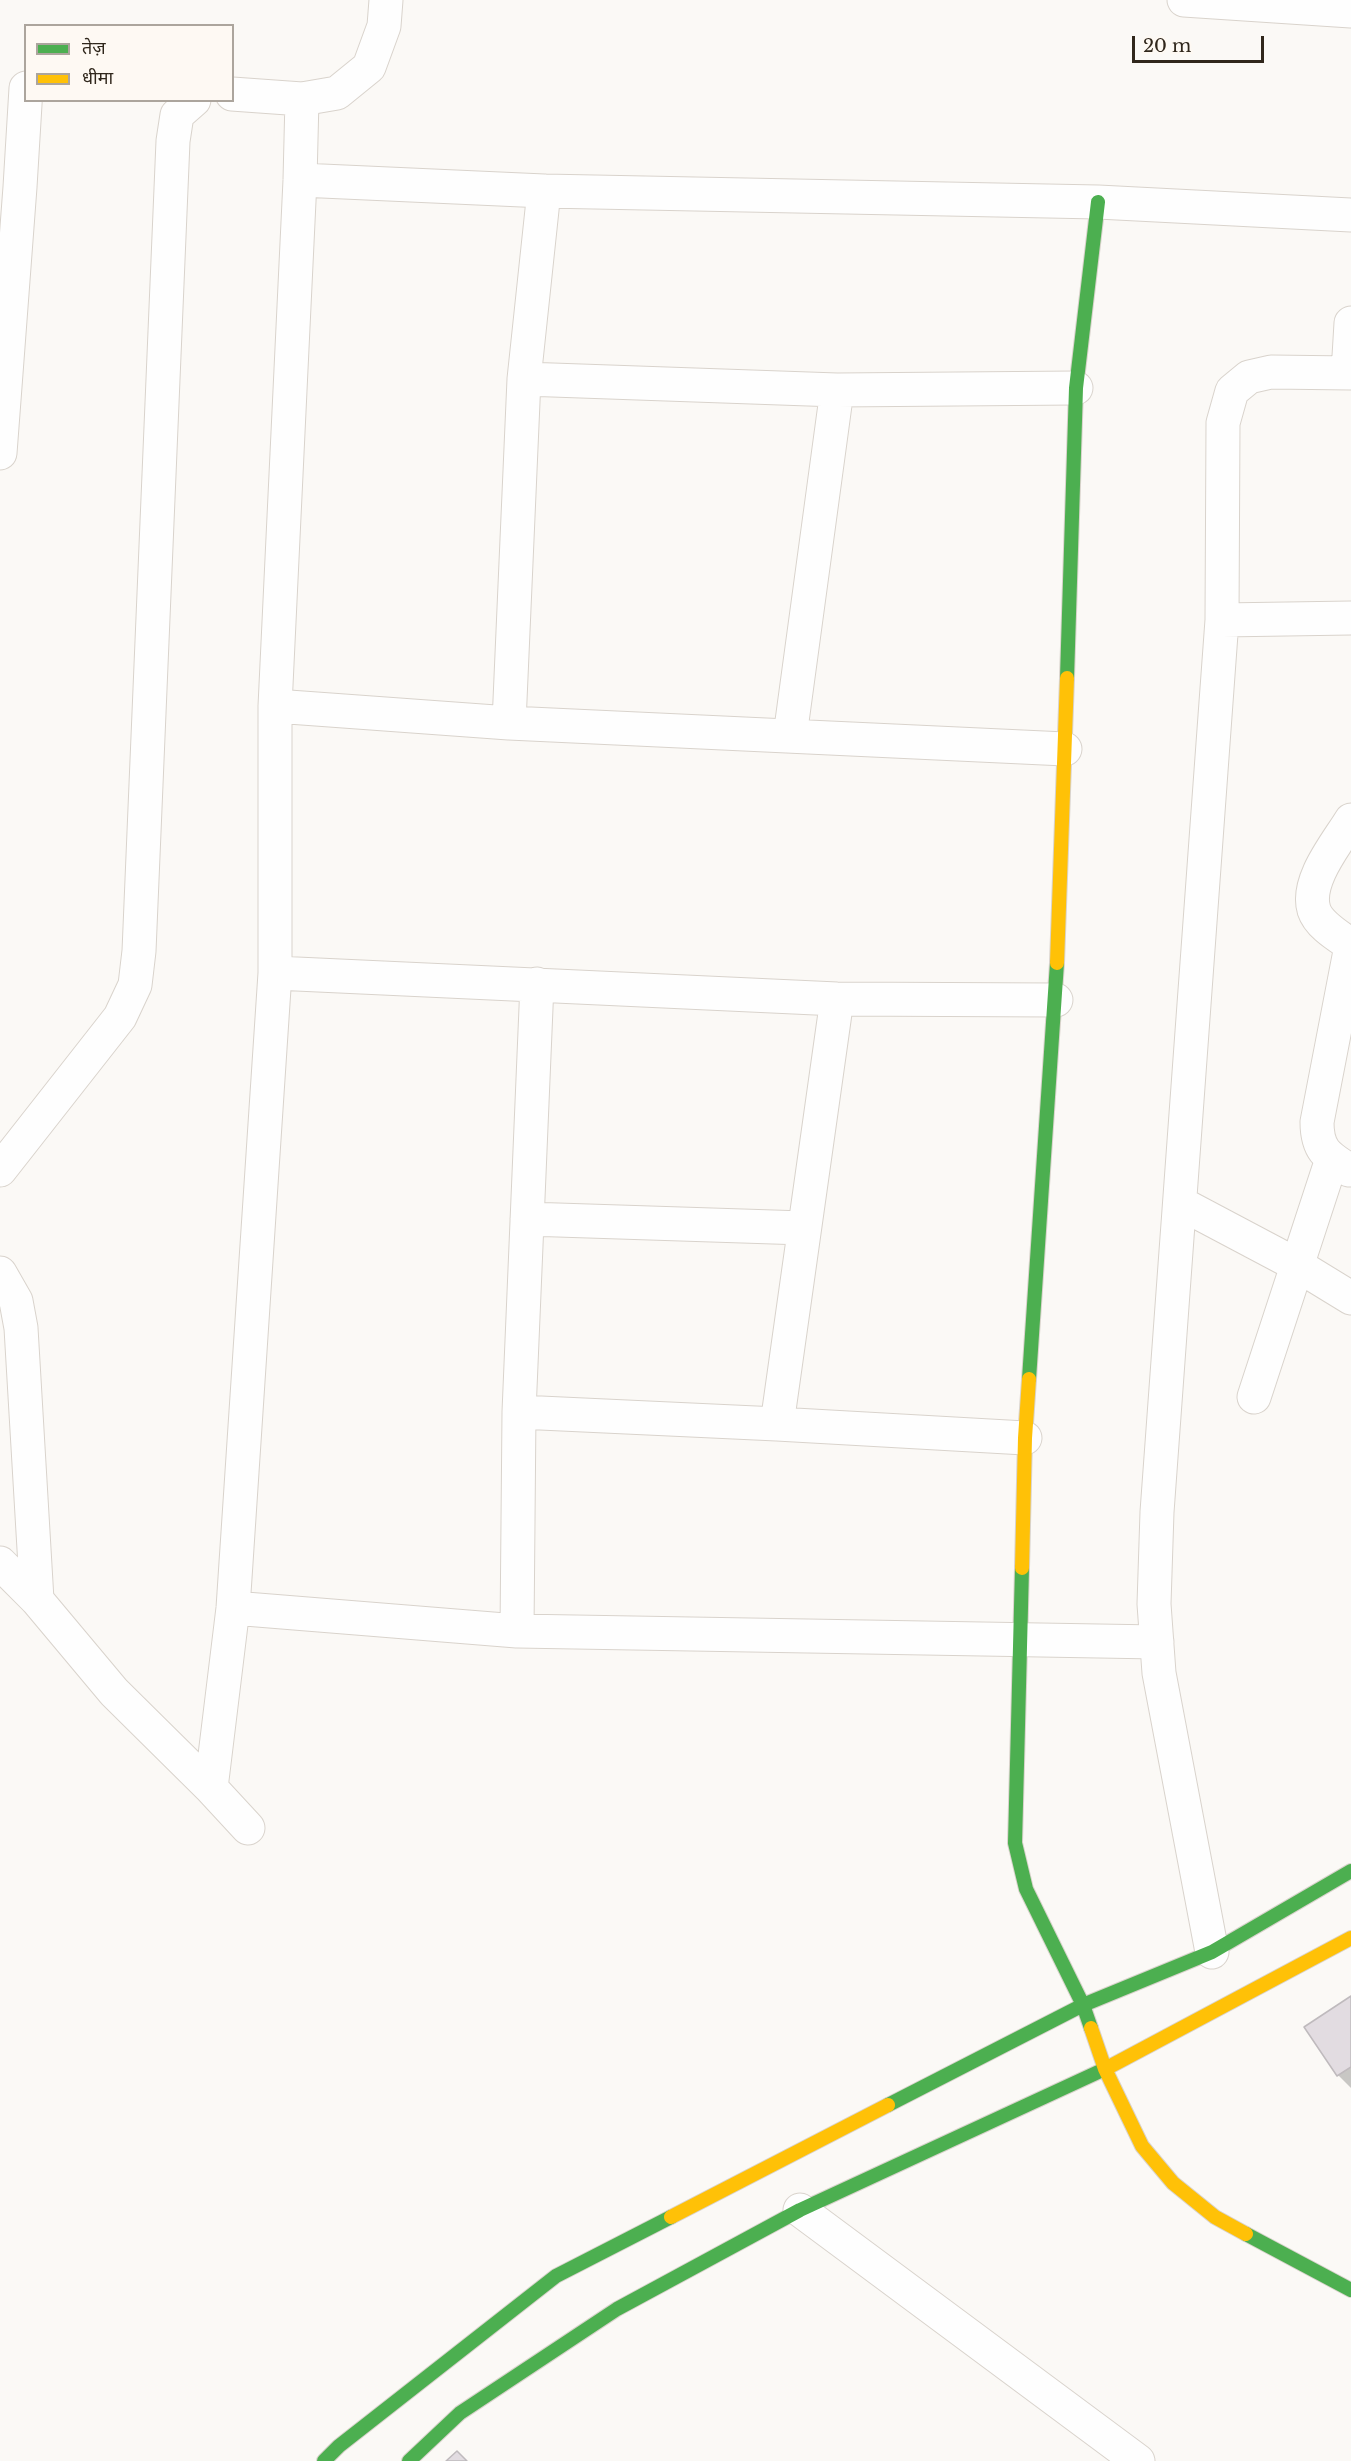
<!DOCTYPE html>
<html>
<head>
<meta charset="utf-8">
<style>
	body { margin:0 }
	#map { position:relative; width:1351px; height:2461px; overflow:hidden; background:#fbf9f6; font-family:"Libre Baskerville","Noto Sans Devanagari",serif }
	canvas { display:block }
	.legend { position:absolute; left:24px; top:24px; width:210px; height:78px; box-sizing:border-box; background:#fef9f3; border:2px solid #aca59d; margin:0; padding:8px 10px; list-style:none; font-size:18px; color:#30271c }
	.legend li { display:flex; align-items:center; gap:12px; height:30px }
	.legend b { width:30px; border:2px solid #aca59d }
	.scale { position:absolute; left:1132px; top:36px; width:132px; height:27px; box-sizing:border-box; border:3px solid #30271c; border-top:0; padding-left:8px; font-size:18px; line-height:21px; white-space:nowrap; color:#30271c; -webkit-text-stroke:4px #fef9f3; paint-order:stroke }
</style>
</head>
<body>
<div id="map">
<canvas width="1351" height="2461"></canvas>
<ul class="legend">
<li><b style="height:8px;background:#4caf50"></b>तेज़</li>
<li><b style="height:8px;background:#ffc107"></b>धीमा</li>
</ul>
<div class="scale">20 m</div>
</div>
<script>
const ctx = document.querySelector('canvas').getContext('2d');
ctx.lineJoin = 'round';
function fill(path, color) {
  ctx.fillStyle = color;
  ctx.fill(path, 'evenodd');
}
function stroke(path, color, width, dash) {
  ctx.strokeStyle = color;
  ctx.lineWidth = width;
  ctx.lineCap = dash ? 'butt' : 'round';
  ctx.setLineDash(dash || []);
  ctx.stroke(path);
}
fill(new Path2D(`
	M1351 1998V2088L1338 2075Z`), '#0003');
const building = new Path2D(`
	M1351 1996V2067L1337 2076 1304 2027Z
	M457 2451 467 2461H446Z`);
fill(building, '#e2dce1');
stroke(building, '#bfbabd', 1.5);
const street = new Path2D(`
	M1184 0 1351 11
	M232 94 302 99 337 93 369 67 384 26 386 0
	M300 180 544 191 1098 202 1351 215
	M1348 373 1351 323
	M524 379 837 390 1076 388
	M0 453 20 187 26 88
	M1222 620 1351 618
	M275 706 509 723 1065 749
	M509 723 524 379 544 191
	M790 736 837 390
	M1351 820C1337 843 1305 881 1314 910 1319 925 1338 936 1351 945
	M275 973 837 999 1056 1000
	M0 1170 120 1017 135 985 139 951 173 141 177 115 194 100
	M1349 1170C1327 1156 1317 1150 1317 1122L1351 946
	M1180 1203 1297 1265 1351 1298
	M527 1219 804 1228
	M0 1273 16 1301 21 1328 37 1600
	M1254 1397 1332 1159
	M519 1412 777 1424 1025 1438
	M777 1424 837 999
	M0 1563 37 1600 114 1692 211 1788 248 1828
	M233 1608 517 1631 1157 1642
	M517 1631 519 1412 537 984
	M211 1788 233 1608 275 973V706L300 180 302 99
	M1212 1952 1159 1673 1154 1604 1157 1512 1222 620 1223 423 1232 391 1249 377 1271 372 1351 373
	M800 2210 1138 2461`);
const fast = new Path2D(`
	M1067 678 1076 388 1098 202
	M1029 1379 1057 963
	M1022 1568 1015 1843 1026 1889 1083 2005 1091 2028
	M888 2105 1083 2005 1212 1952 1351 1871
	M1246 2234 1351 2290
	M324 2461 339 2446 556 2276 671 2217
	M409 2461 460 2413 617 2309 800 2210 1107 2068`);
const slow = new Path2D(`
	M1057 963 1067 678
	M1022 1568 1025 1438 1029 1379
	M1091 2028 1105 2069 1142 2146 1173 2183 1215 2217 1246 2234
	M1107 2068 1351 1938
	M671 2217 888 2105`);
stroke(street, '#d9d3cc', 35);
stroke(fast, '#d9d3cc', 16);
stroke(slow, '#d9d3cc', 16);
stroke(street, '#fefefe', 33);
stroke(fast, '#4caf50', 14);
stroke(slow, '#ffc107', 14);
</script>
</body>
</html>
